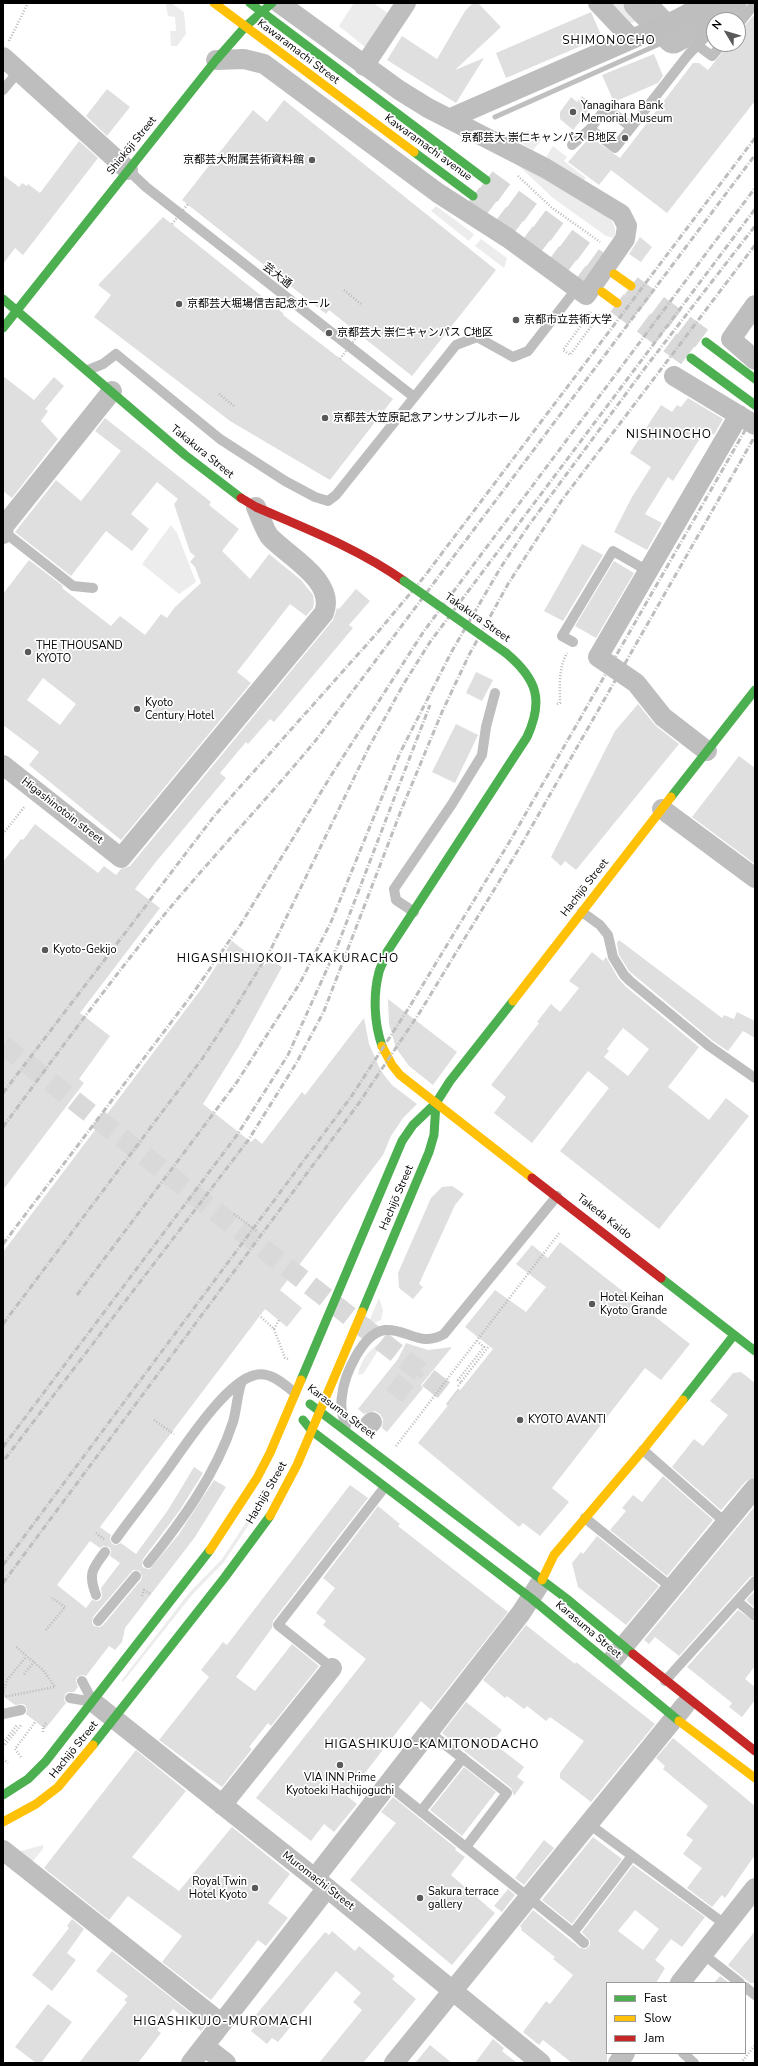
<!DOCTYPE html>
<html>
<head>
<meta charset="utf-8">
<style>
	body { margin:0 }
	#map { position:relative; width:758px; height:2066px; overflow:hidden; background:#fff; font-family:"Nunito Sans",sans-serif }
	canvas { display:block }
	.frame { position:absolute; inset:0; border:4px solid #000; pointer-events:none }
	.legend { position:absolute; left:606px; top:1982px; width:140px; height:72px; box-sizing:border-box; background:#fff; border:1px solid #999; margin:0; padding:5px 7px; list-style:none; font-size:12px; color:#000 }
	.legend li { display:flex; align-items:center; gap:8px; height:20px }
	.legend b { width:20px; border:1px solid #999 }
	.north { position:absolute; left:706px; top:12px; width:40px; height:40px; box-sizing:border-box; background:#fff; border:1px solid #999; border-radius:50%; rotate:308deg; font-size:11px; font-weight:700; line-height:16px; text-align:center; color:#000 }
	.north::after { content:''; display:block; margin:auto; width:14px; height:18px; background:#595959; clip-path:polygon(50% 0,100% 100%,50% 72%,0 100%) }
</style>
</head>
<body>
<div id="map">
<canvas width="758" height="2066"></canvas>
<div class="frame"></div>
<ul class="legend">
<li><b style="height:5px;background:#4caf50"></b>Fast</li>
<li><b style="height:5px;background:#ffc107"></b>Slow</li>
<li><b style="height:5px;background:#c62828"></b>Jam</li>
</ul>
<div class="north">N</div>
</div>
<script>
const ctx = document.querySelector('canvas').getContext('2d');
ctx.lineJoin = 'round';
function fill(path, color) {
  ctx.fillStyle = color;
  ctx.fill(path, 'evenodd');
}
function stroke(path, color, width, dash) {
  ctx.strokeStyle = color;
  ctx.lineWidth = width;
  ctx.lineCap = dash ? 'butt' : 'round';
  ctx.setLineDash(dash || []);
  ctx.stroke(path);
}
function drawText(font, color, halo, rows, align = 'center') {
  ctx.font = font + ' "Nunito Sans","Noto Sans JP",sans-serif';
  ctx.lineWidth = 3.5;
  ctx.setLineDash([]);
  ctx.textBaseline = 'middle';
  ctx.strokeStyle = halo;
  ctx.fillStyle = color;
  for (const [text, x, y, turn = 0] of rows) {
    ctx.save();
    ctx.translate(x, y);
    ctx.rotate((+turn || 0) * Math.PI / 180);
    ctx.textAlign = isNaN(turn) ? turn : align;
    if (halo) ctx.strokeText(text, 0, 0);
    ctx.fillText(text, 0, 0);
    ctx.restore();
  }
}
fill(new Path2D(`
	M171 3 184 12 186 34 177 46H171L170 31H176L175 17 168 16 166 4Z
	M354 3H373L388 13 365 47 339 26Z
	M607 3H654L660 10 627 25Z
	M528 131 542 139 533 150 515 140 516 136Z
	M553 146 567 157 564 161 586 178 583 181 546 157Z
	M519 162 610 217 615 228V238L606 236 553 198 518 165Z
	M436 206 474 234 469 241 431 211Z
	M481 239 507 258 504 268 475 246Z
	M171 525 177 533 196 582 179 594 142 564Z
	M379 1298 383 1310 381 1320 367 1326Z
	M380 1343 379 1349 363 1374 358 1375C360 1362 368 1350 380 1343Z
	M278 1464 281 1465 252 1520 224 1562 192 1595 123 1682 121 1681 189 1593 222 1559 249 1518Z
	M43 1845V1849L31 1863 17 1852Z`), '#ececec');
stroke(new Path2D(`
	M495 117 673 38`), '#bfbfbf', 5);
stroke(new Path2D(`
	M639 3 673 38 725 10 731 3`), '#bfbfbf', 31);
fill(new Path2D(`
	M473 3H478L501 27 455 70 484 58 456 103 387 60 402 36 437 59 465 11Z
	M591 12 602 37 506 78 496 53Z
	M755 14V101L667 213 611 170 599 185 568 162 590 137 620 158 693 63H699L708 70 729 44H738V33Z
	M654 54 663 76 658 83 614 102 602 75Z
	M107 89 130 107 107 136 86 116Z
	M582 96 593 105 573 130 560 119V112L571 97 577 102Z
	M284 100 496 270 412 376 329 310 326 314 182 200 253 110 267 122Z
	M79 141 98 158 23 255 15 248 3 264V175L19 187 22 183 27 186 28 184 40 193Z
	M163 217 284 314 283 315 393 399 330 480 230 421 94 317 111 295 98 285Z
	M640 237 652 247 641 262 629 254Z
	M3 376 34 400 54 377 64 386 45 409 48 411 41 421 58 439 12 498 3 491Z
	M688 398 723 419 714 435 706 429 673 481 668 477 645 514 662 523 647 550 614 532 632 497 651 467 630 453 661 405 672 412 677 405 681 407Z
	M105 418 211 502 209 505 239 529 222 551 250 579 269 554 301 580 313 595 314 602 313 608 306 616 290 604 237 672 251 683 121 840 29 765 39 752 3 725V594L29 560 63 586 62 588 111 626 120 616 145 635 161 614 167 618 175 607 201 583 195 567 190 562 195 556 190 552 174 504 178 499 157 482 131 514 149 529 132 551 106 531 71 576 15 532 56 480 81 501 121 451 95 431ZM43 678 76 704 60 725 27 700Z
	M582 544 603 555 563 621 544 611Z
	M614 561 634 573 596 638 575 626Z
	M356 589 370 601 349 625 353 628 274 722 270 719 248 744 246 742 220 773 226 778 155 863 135 889 160 908 80 1013 110 1036 79 1079 84 1083 3 1190V862L21 839 23 840 35 824 98 873 104 866 116 875 121 869 130 866 333 620 337 608 339 609Z
	M476 672 493 680 482 701 466 693Z
	M638 704 656 726 679 744 576 870 565 861 561 866 551 857 615 731Z
	M456 724 478 735 455 783 432 772Z
	M739 756 755 768V864L692 817Z
	M619 940 722 1018 724 1015 734 1019 737 1012 755 1021V1038L743 1031 728 1051 713 1041 629 971 619 955 617 943Z
	M232 941 264 966 269 959 282 967 239 1046 203 1104 251 1142 255 1138 262 1144 302 1092 305 1095 364 1018 369 1044 381 1071 392 1085 417 1104 403 1118 391 1136 383 1155 280 1290 302 1308 287 1327 265 1309 100 1527 111 1535 110 1539 112 1544 116 1545 121 1543 136 1554 168 1510 194 1467 203 1473 180 1510 143 1559 142 1566 144 1568 150 1569 179 1534 214 1480 226 1487 195 1537 125 1628 122 1642 115 1650 109 1646 86 1676 82 1675 77 1677 76 1681 78 1687 74 1692H68L65 1694 64 1700 66 1703 45 1729 26 1714 27 1709 25 1705 23 1704 15 1705 3 1696V1252L202 988ZM90 1541 100 1548 103 1546 109 1547 111 1550 110 1556 120 1563 101 1588 102 1596 101 1599 98 1601 92 1600 86 1608 57 1585ZM133 1570 140 1571 142 1577 141 1580 103 1625 100 1627 94 1626 92 1623 93 1617Z
	M592 952 603 961 606 957 618 978 625 986 699 1047 668 1087 709 1120 726 1098 749 1116 659 1229 560 1151 609 1088 588 1071 532 1143 494 1113 506 1097 491 1085 539 1023 537 1022 551 1004 560 1012 579 988 569 981ZM623 1028 649 1049 628 1076 604 1057 609 1051 607 1049Z
	M388 999 457 1052 433 1085 409 1066 396 1048 389 1024Z
	M452 1186 464 1194 455 1205 419 1284 423 1287 413 1299 399 1288 398 1273 431 1198 442 1187Z
	M560 1242 690 1344 661 1380 645 1368 631 1386 552 1488 569 1502 540 1536 523 1523 519 1527 418 1443 493 1349 465 1327 495 1290 526 1312 546 1287 516 1264 532 1245 548 1258Z
	M406 1343 428 1350 452 1347 421 1385 423 1388 387 1432 382 1428 383 1419 380 1414 375 1411 364 1414 358 1409 398 1359Z
	M741 1372 755 1383V1477L746 1481 721 1510 672 1467 694 1439 703 1446 728 1415 710 1401 733 1373Z
	M663 1476 713 1520 667 1576 610 1530 626 1511 622 1508 633 1495 642 1502Z
	M350 1485 368 1498 273 1621 272 1628 236 1677 255 1691 292 1644 319 1666 271 1726 268 1723 249 1747 252 1749 222 1787 159 1740 209 1677 201 1670 223 1642 227 1645Z
	M378 1506 400 1524 398 1526 508 1612 431 1710 421 1701 347 1796 357 1804 334 1832 324 1824 311 1841 256 1798 366 1659 323 1625 326 1621 316 1613 335 1588 323 1578Z
	M755 1506V1575L750 1577 679 1656 655 1637 649 1644 644 1640Z
	M597 1536 659 1586 626 1625 578 1587 572 1563 581 1552 583 1554Z
	M755 1591V1608L746 1600Z
	M738 1610 755 1622V1666L745 1679 755 1687V1700L742 1717 729 1707 732 1703 687 1667Z
	M526 1625 575 1664 576 1662 655 1724 591 1802 560 1778V1773L584 1741 550 1717 546 1721 527 1706 524 1709 507 1696 505 1698 483 1680Z
	M466 1702 502 1730 492 1742 524 1767 517 1777 524 1782 514 1796 511 1788 442 1733Z
	M673 1738 755 1806V1855L725 1898 722 1895 712 1907 687 1888 702 1868 683 1854 693 1840 686 1835 708 1806 663 1769 665 1766 656 1758Z
	M136 1750 186 1791 132 1857 179 1891 232 1827 290 1874 268 1903 288 1918 266 1946 258 1940 211 2000 162 1962 182 1936 128 1896 109 1920 44 1868Z
	M464 1767 496 1792 462 1836 430 1810Z
	M393 1797 456 1848 455 1850 465 1857 451 1875 495 1913 452 1965 350 1880 396 1823 381 1812Z
	M593 1837 622 1859 572 1924 542 1900Z
	M544 1840 554 1848 524 1885 515 1878Z
	M633 1865 705 1917 682 1947 671 1939 655 1960 665 1968 656 1983H607V2063H572L543 2040 539 2045 523 2032 546 2001 550 2004 573 1975 553 1959 555 1957 521 1930 522 1928 520 1926 533 1910 580 1948 586 1949 590 1945V1941L582 1932ZM635 1910 659 1929 643 1950 618 1931Z
	M508 1889 515 1895 502 1912 494 1906Z
	M72 1919 84 1929 67 1953 76 1960 52 1991 32 1975 69 1928 67 1926Z
	M332 1931 355 1951 359 1946 395 1976 392 1979 416 1999 363 2063H319L362 2010 353 2002 361 1993 336 1971 278 2042 272 2038 267 2044 251 2031 260 2020 255 2016 325 1932 329 1935Z
	M755 1931V1983H750L728 1965Z
	M112 1951 206 2025 201 2031 173 2009 157 2030 161 2033 138 2063H79L127 2002 124 2000 128 1996 96 1971Z
	M720 1976 729 1983H714Z
	M48 2004 72 2022 41 2063H36L15 2047Z
	M493 2039 504 2048 502 2051 517 2063H475Z
	M430 2045 452 2063H415Z`), '#dfdfdf');
stroke(new Path2D(`
	M3 1045 454 1398
	M394 1396 417 1367`), '#d9d9d9', 20, [20, 10]);
stroke(new Path2D(`
	M486 180 614 274
	M473 196 602 292
	M631 286 706 342
	M617 303 691 358`), '#d9d9d9', 22, [22, 11]);
stroke(new Path2D(`
	M9 41 28 3
	M518 176 551 207 600 242
	M344 290 362 305
	M591 312 563 350 570 355 601 313
	M219 394 234 406
	M557 704 560 703C560 686 558 669 567 653
	M3 834 25 806
	M234 1214 258 1232
	M261 1317 274 1329 285 1358 288 1359
	M274 1329 279 1320
	M461 1382 458 1380 484 1347 477 1341
	M458 1386 489 1346
	M154 1420 174 1434
	M396 1446 560 1232
	M96 1533 104 1539
	M142 1596 144 1590 150 1594
	M46 1630 65 1607 52 1598
	M24 1674 34 1662
	M3 1694 7 1680 25 1658
	M3 1697 55 1687 43 1670 15 1646
	M43 1732V1727L47 1722
	M3 1743 17 1725
	M3 1747 22 1724
	M21 1757 15 1749 36 1721
	M3 1759 8 1763
	M741 2063 755 2045`), '#b9b9b9', 2.5, [1, 2]);
stroke(new Path2D(`
	M738 25 755 3
	M697 45 712 56 722 44
	M3 90 18 72
	M590 129 615 148 688 55 714 28
	M572 145 590 129 606 108 631 127
	M128 170 146 187 414 397
	M88 370 103 364 116 354 220 439 285 481 315 497 328 501 336 495 456 345 477 337 513 357 528 351 577 288
	M3 531 73 586 93 588
	M573 642 562 636 613 551 648 571
	M414 912 396 900 394 889 452 804 482 755 486 727 495 693
	M582 912 600 925 608 935 613 957 624 975 630 981 709 1046 755 1078
	M346 1426C342 1416 340 1407 342 1396 344 1376 362 1333 385 1330 407 1328 420 1348 444 1334L557 1196
	M643 1450 726 1523
	M585 1518 672 1588
	M116 1539C130 1519 146 1500 160 1480 180 1454 224 1382 255 1375 270 1371 284 1384 295 1393
	M148 1563C182 1521 216 1474 233 1422 237 1408 237 1394 242 1381
	M96 1595C88 1574 92 1569 105 1552
	M737 1601 755 1616
	M98 1621 136 1576
	M332 1668 278 1625 384 1488
	M82 1681 93 1702
	M665 1681 755 1581
	M70 1698 93 1702
	M3 1714 21 1710
	M429 1732 507 1793 466 1847
	M388 1785 573 1933 632 1856
	M421 1811 463 1758
	M589 1824 726 1925
	M573 1933 584 1943
	M703 1954 740 1983
	M745 1987 755 1995
	M683 2053 694 2063`), '#bebebe', 10);
stroke(new Path2D(`
	M598 3 631 38
	M698 9 711 31
	M3 57 128 170
	M216 60 244 59 264 64 438 193 508 238 586 295 625 239 627 226 621 214 545 168 428 108 399 90 279 3
	M364 66 406 3
	M451 118 678 19 707 3
	M755 305 731 339 755 360
	M674 376 755 425
	M3 534 4 526 112 391
	M707 751 663 717 636 683 598 657 739 415
	M3 765 121 858 324 613C336 581 289 557 270 537 266 533 259 514 256 507
	M662 809 755 878
	M369 1425 372 1422
	M613 1659 755 1488
	M93 1702 327 1888 541 2063
	M222 1805 332 1668
	M3 1850 221 2023
	M315 1878 521 1613 539 1585
	M680 1983 755 1888
	M204 2046 226 2063
	M191 2063 327 1888
	M394 2063 685 1705
	M618 2063 625 2053`), '#bebebe', 20);
stroke(new Path2D(`
	M250 3 486 180
	M414 152 473 196
	M3 299 185 455 241 498
	M3 328 216 60 245 27 272 3
	M706 342 755 379
	M691 358 755 405
	M671 797 755 690
	M382 1046C374 1023 373 995 379 972 381 965 385 959 387 952L527 737C544 700 537 679 506 653
	M661 1278 755 1351
	M362 1312 429 1152 434 1135 436 1103
	M301 1380 402 1141 413 1125 436 1103 450 1081 513 1001
	M683 1400 734 1335
	M310 1404 567 1599 633 1654
	M303 1420 312 1431 532 1599 679 1721
	M93 1745 225 1577 270 1516
	M3 1795 28 1779 46 1761 210 1550`), '#4caf50', 9);
stroke(new Path2D(`
	M214 3 414 152
	M614 274 631 286
	M602 292 617 303
	M513 1001 671 797
	M382 1046 392 1065 400 1075 532 1178
	M270 1516 297 1465 362 1312
	M210 1550 257 1478 270 1453 301 1380
	M542 1580 554 1555 643 1450 683 1400
	M679 1721 755 1778
	M3 1822 36 1804 58 1787 93 1745`), '#ffc107', 9);
stroke(new Path2D(`
	M241 498 256 507C307 529 359 549 404 581
	M532 1178 661 1278
	M633 1654 755 1751`), '#c62828', 9);
stroke(new Path2D(`
	M3 1093 215 815 377 633 424 577 755 138
	M3 1127C53 1059 103 991 155 926 207 862 264 803 316 740L755 155
	M3 1244 191 996 241 924 332 774 424 631 755 188
	M77 1295 237 1082 300 983 331 922 400 753 452 651 501 567 529 525 645 368 755 226
	M3 1324 202 1059 232 1013 271 949 369 747 403 685 430 642 755 209
	M3 1447 237 1135 288 1055 337 947 430 705
	M5 1459 249 1139 297 1062 324 1011 402 808 442 712 469 655 508 584 562 500 755 245
	M3 1565 351 1097 410 1006 510 841 755 413
	M3 1583 359 1103 420 1012 520 847 755 436`), '#bebebe', 3, [6, 2, 1, 2]);
stroke(new Path2D(`
	M172 224 188 204
	M340 359 359 334`), '#b9b9b9', 2.5, [1, 2]);
stroke(new Path2D(`
	M404 581 506 653`), '#4caf50', 9);
for (const [x, y, r, color] of [
	[573,112,4,"#595959"],
	[625,138,4,"#595959"],
	[312,160,4,"#595959"],
	[179,304,4,"#595959"],
	[516,320,4,"#595959"],
	[329,333,4,"#595959"],
	[325,418,4,"#595959"],
	[28,652,4,"#595959"],
	[137,709,4,"#595959"],
	[45,950,4,"#595959"],
	[592,1304,4,"#595959"],
	[520,1420,4,"#595959"],
	[340,1765,4,"#595959"],
	[255,1888,4,"#595959"],
	[420,1898,4,"#595959"]
]) {
  const dot = new Path2D();
  dot.arc(x, y, r, 0, 2 * Math.PI);
  ctx.fillStyle = color;
  ctx.fill(dot);
  stroke(dot, '#fff', 1.5);
}
drawText('11px', '#000', '#fff', [
	["Kawaramachi Street",298,52,37],
	["Shiokōji Street",132,146,-51],
	["Kawaramachi avenue",428,148,36],
	["芸大通",277,276,38],
	["Takakura Street",202,452,39],
	["Takakura Street",477,618,35],
	["Higashinotoin street",62,811,38],
	["Hachijō Street",585,888,-52],
	["Hachijō Street",397,1198,-67],
	["Takeda Kaido",604,1217,38],
	["Karasuma Street",341,1412,37],
	["Hachijō Street",267,1493,-60],
	["Karasuma Street",588,1630,40],
	["Hachijō Street",74,1750,-51],
	["Muromachi Street",318,1881,38]
]);
drawText('11px', '#000', '#fff', [
	["Yanagihara Bank",581,106],
	["Memorial Museum",581,119],
	["京都芸大 崇仁キャンパス B地区",617,138,"right"],
	["京都芸大附属芸術資料館",304,160,"right"],
	["京都芸大堀場信吉記念ホール",187,304],
	["京都市立芸術大学",524,320],
	["京都芸大 崇仁キャンパス C地区",337,333],
	["京都芸大笠原記念アンサンブルホール",333,418],
	["THE THOUSAND",36,646],
	["KYOTO",36,659],
	["Kyoto",145,703],
	["Century Hotel",145,716],
	["Kyoto-Gekijo",53,950],
	["Hotel Keihan",600,1298],
	["Kyoto Grande",600,1311],
	["KYOTO AVANTI",528,1420],
	["VIA INN Prime",340,1778,"center"],
	["Kyotoeki Hachijoguchi",340,1791,"center"],
	["Royal Twin",247,1882,"right"],
	["Hotel Kyoto",247,1895,"right"],
	["Sakura terrace",428,1892],
	["gallery",428,1905]
], 'left');
ctx.letterSpacing = '1px';
drawText('12px', '#000', '#fff', [
	["SHIMONOCHO",609,41],
	["NISHINOCHO",669,435],
	["HIGASHISHIOKOJI-TAKAKURACHO",288,959],
	["HIGASHIKUJO-KAMITONODACHO",432,1745],
	["HIGASHIKUJO-MUROMACHI",223,2022]
]);
ctx.letterSpacing = '0px';
</script>
</body>
</html>
